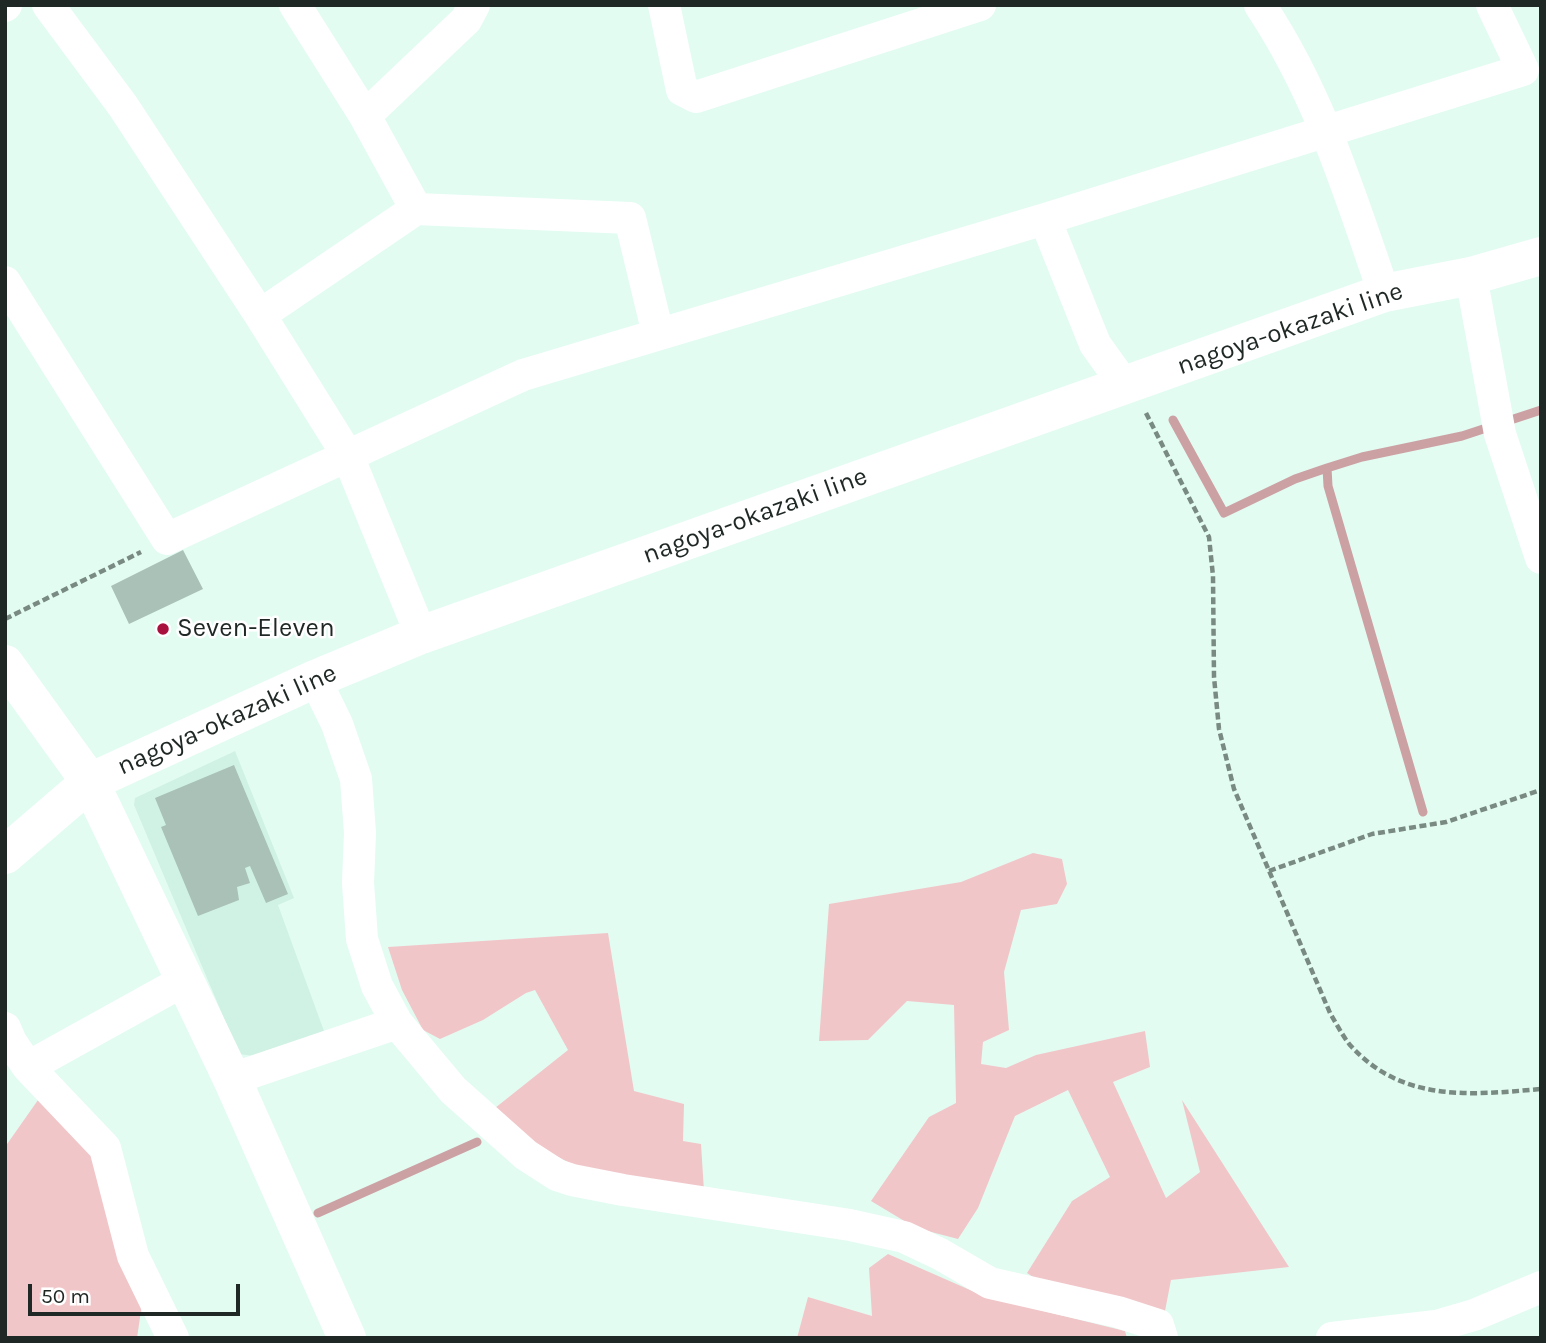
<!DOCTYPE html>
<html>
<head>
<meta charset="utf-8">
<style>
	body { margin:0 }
	#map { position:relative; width:1546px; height:1343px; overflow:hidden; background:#e3fcf2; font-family:Karla,sans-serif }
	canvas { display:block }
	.frame { position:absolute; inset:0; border:7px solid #1f2824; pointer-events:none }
	.scale { position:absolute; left:28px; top:1284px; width:212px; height:32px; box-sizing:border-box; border:4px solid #1f2824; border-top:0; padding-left:9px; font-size:21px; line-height:24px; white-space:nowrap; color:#1f2824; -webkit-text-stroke:5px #fff; paint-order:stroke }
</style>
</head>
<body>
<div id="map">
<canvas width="1546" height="1343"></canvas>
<div class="frame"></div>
<div class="scale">50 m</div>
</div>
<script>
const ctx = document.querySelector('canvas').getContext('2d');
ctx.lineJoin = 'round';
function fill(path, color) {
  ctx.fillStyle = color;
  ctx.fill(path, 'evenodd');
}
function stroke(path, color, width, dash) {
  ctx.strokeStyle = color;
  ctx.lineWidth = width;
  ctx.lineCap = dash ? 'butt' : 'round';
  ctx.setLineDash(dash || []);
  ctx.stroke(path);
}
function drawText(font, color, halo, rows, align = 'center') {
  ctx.font = font + ' Karla,sans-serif';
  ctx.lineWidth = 5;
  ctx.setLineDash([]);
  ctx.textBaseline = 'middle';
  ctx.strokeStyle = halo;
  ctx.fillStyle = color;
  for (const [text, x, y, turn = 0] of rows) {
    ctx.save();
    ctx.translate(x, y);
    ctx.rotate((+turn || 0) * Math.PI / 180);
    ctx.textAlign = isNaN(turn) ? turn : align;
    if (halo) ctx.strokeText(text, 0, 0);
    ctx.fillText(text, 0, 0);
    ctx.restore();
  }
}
fill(new Path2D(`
	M235 751 294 898 278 905 324 1031 261 1057 239 1054 134 805 135 798Z`), '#d0f2e4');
fill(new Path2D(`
	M1033 853 1062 859 1067 884 1057 904 1021 910 1004 972 1009 1030 983 1042 981 1064 1006 1068 1036 1055 1145 1031 1150 1067 1113 1082 1166 1198 1200 1172 1182 1100 1289 1267 1171 1280 1165 1311 1051 1289 1027 1273 1072 1201 1110 1177 1068 1090 1015 1116 978 1208 958 1239 916 1228 871 1201 929 1117 956 1103 954 1005 907 1001 868 1040 819 1041 829 904 961 882Z
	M608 933 634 1091 684 1104 683 1141 701 1144 704 1191 585 1171 537 1146 495 1108 568 1050 535 990 526 993 483 1020 440 1039 423 1030 402 990 388 947Z
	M38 1100 73 1129 92 1156 142 1304 137 1338H5V1147Z
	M888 1254 986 1297 1125 1331 1127 1338H797L808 1297 872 1316 869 1268Z`), '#f1c6c9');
stroke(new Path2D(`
	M1173 420 1224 513 1295 479 1327 468 1362 457 1462 436 1541 410
	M1327 468 1328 486 1423 812
	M318 1213 477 1142`), '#cca1a4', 9);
fill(new Path2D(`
	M183 550 203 589 129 624 111 586Z
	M234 765 288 894 266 903 250 866 245 868 250 883 237 887 239 900 198 916 161 827 166 825 155 798Z`), '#a9c1b7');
stroke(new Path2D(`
	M1146 413 1209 537 1213 576 1214 677 1219 729 1234 789 1330 1013C1336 1023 1342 1035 1350 1045 1402 1103 1471 1095 1541 1089
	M5 619 141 552
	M1269 871 1372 834 1446 822 1541 790`), '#798a83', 4.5, [7, 3.5]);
stroke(new Path2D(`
	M48 5 123 106 260 315 348 456 421 635
	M295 5 365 116 416 209
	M664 5 682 90 696 97 980 5
	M1260 5C1320 95 1349 192 1384 293
	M5 6 6 5
	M365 116 466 20 474 5
	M1045 219 1095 344 1125 386
	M1471 276 1500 434 1541 558
	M5 282 167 539 523 375 1045 219 1523 70 1492 5
	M260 315 416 209 630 218 658 334
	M315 679 337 724 356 779 360 833 358 883 362 939 377 986 397 1023 453 1090 526 1155 557 1175 572 1180 623 1190 850 1225 904 1237 940 1254 990 1283 1118 1312 1158 1325 1162 1338
	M5 1028 11 1042 28 1067 105 1148 133 1256 173 1338
	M28 1067 185 980
	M232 1079 397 1023
	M1332 1338 1436 1326 1474 1315 1541 1287`), '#fff', 32);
stroke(new Path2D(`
	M5 664 90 782 232 1079 347 1338`), '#fff', 38);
stroke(new Path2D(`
	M5 855 90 782 315 679 421 635 1384 293 1471 276 1541 256`), '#fff', 38);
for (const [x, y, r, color] of [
	[163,629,7,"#a8103d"]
]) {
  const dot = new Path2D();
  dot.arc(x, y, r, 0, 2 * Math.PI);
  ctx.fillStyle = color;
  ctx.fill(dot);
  stroke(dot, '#fff', 2.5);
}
drawText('26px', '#1f2824', '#fff', [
	["nagoya-okazaki line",1290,329,-19],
	["nagoya-okazaki line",755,516,-20],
	["nagoya-okazaki line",227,720,-24]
]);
drawText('26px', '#1f2824', '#fff', [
	["Seven-Eleven",177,629]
], 'left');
</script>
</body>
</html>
